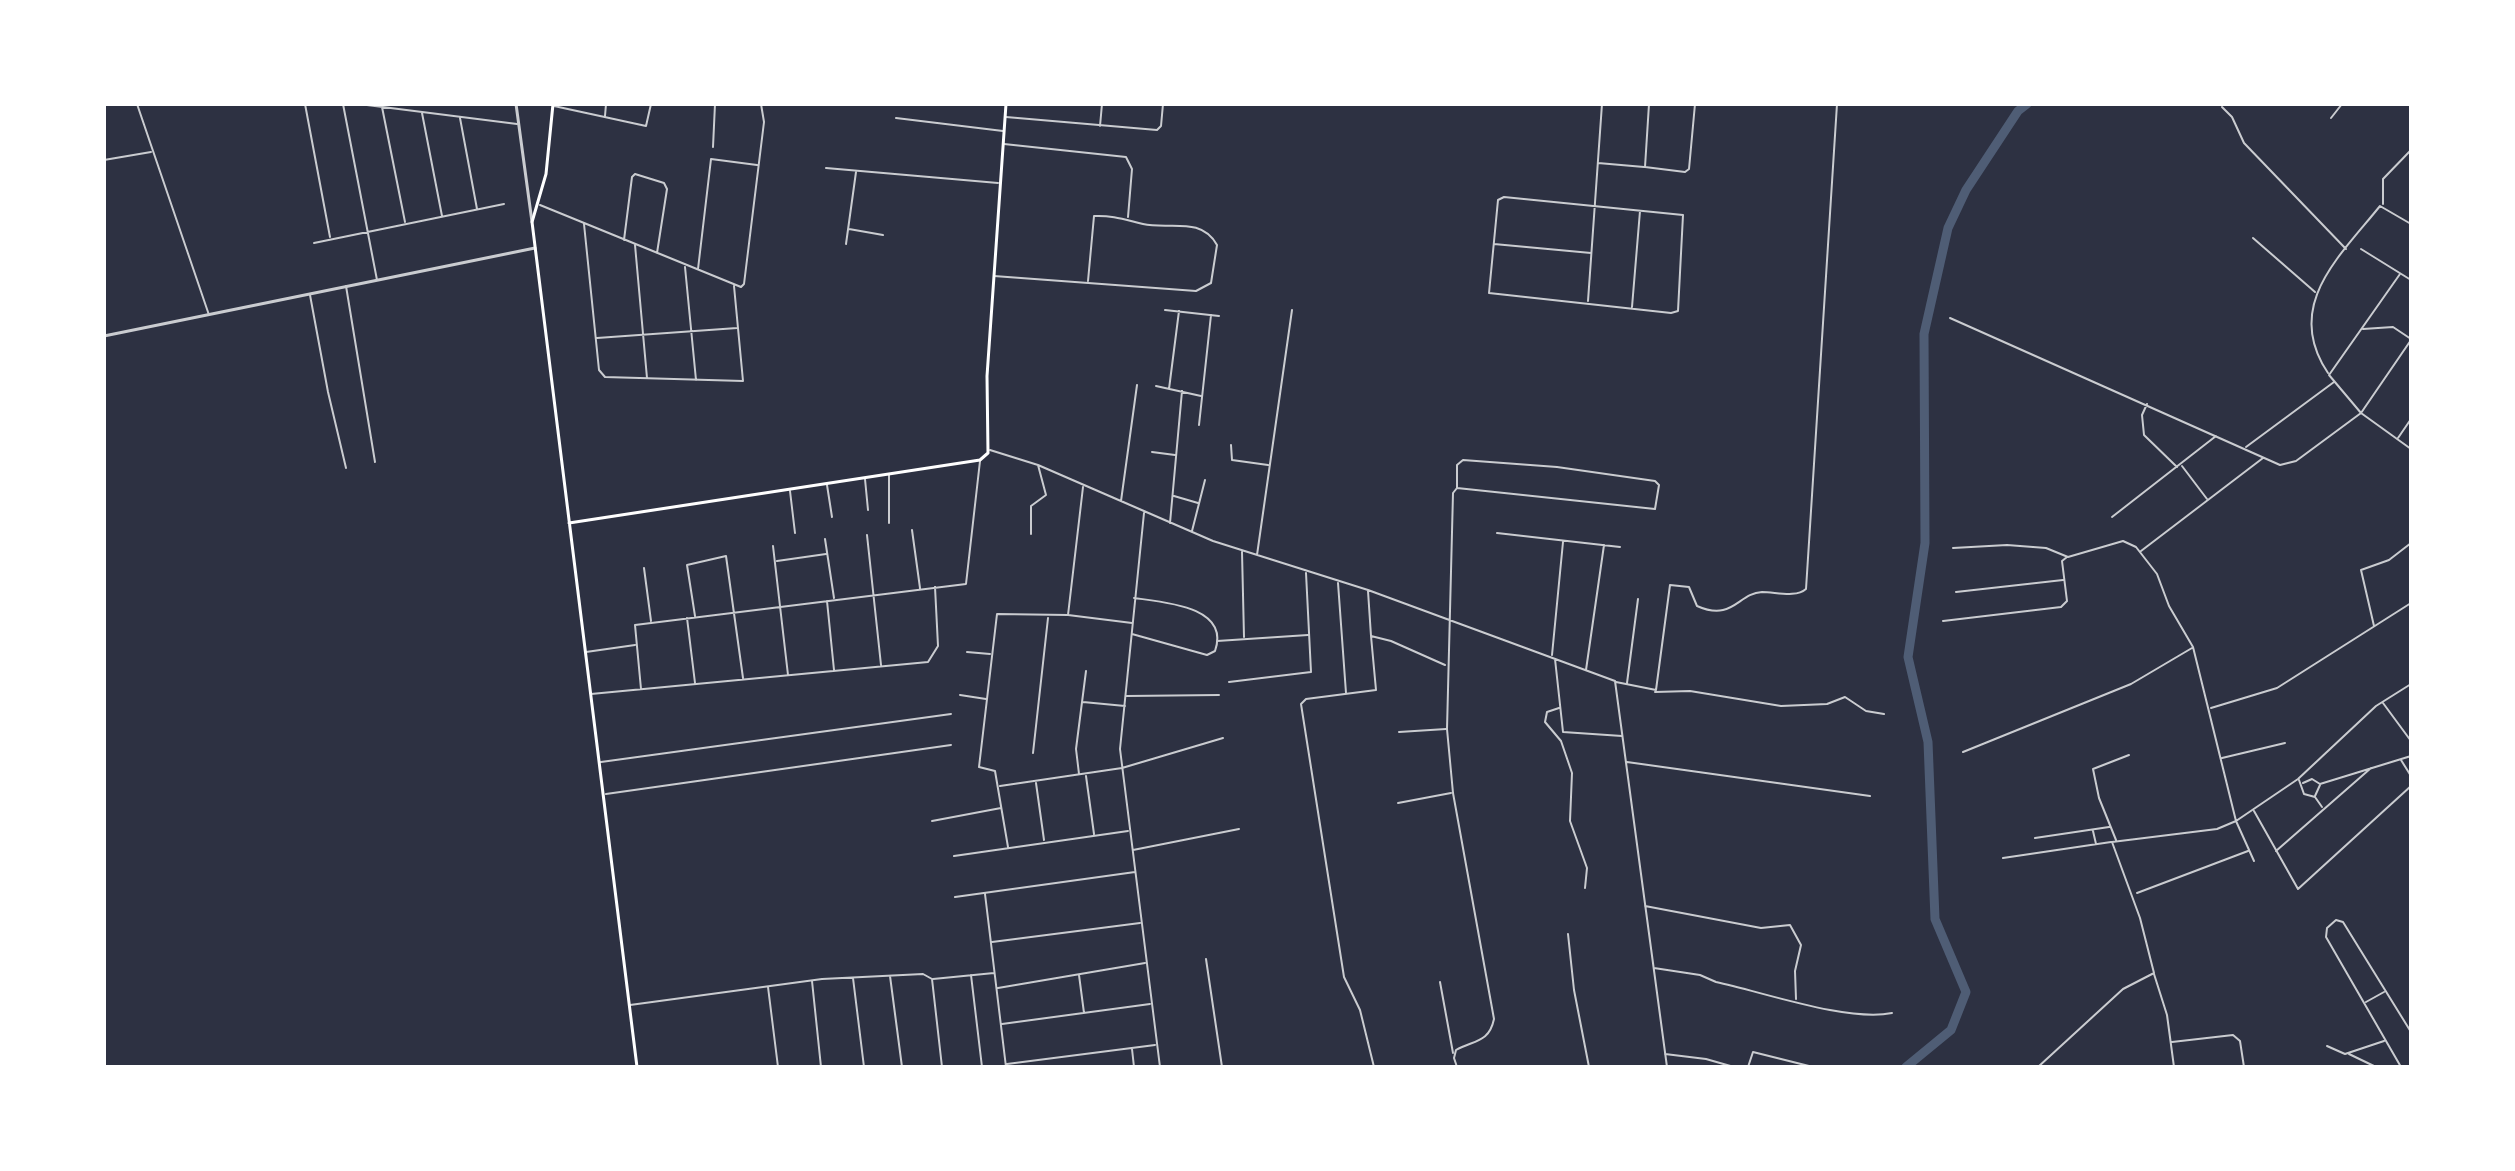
<!DOCTYPE html>
<html>
<head>
<meta charset="utf-8">
<style>
	body { margin:0 }
	#map { position:relative; width:2515px; height:1171px; overflow:hidden; background:#2d3142; font-family:Commissioner,sans-serif }
	canvas { display:block }
	.frame { position:absolute; inset:0; border:106px solid #fff; pointer-events:none }
</style>
</head>
<body>
<div id="map">
<canvas width="2515" height="1171"></canvas>
<div class="frame"></div>
</div>
<script>
const ctx = document.querySelector('canvas').getContext('2d');
ctx.lineJoin = 'round';
function stroke(path, color, width, dash) {
  ctx.strokeStyle = color;
  ctx.lineWidth = width;
  ctx.lineCap = dash ? 'butt' : 'round';
  ctx.setLineDash(dash || []);
  ctx.stroke(path);
}
stroke(new Path2D(`
	M1906 1067 1951 1030 1966 992 1935 919 1928 742 1908 657 1925 543 1924 334 1948 228 1966 190 2018 111 2027 104`), '#4f5d75', 9);
stroke(new Path2D(`
	M137 104 209 315
	M305 104 330 237
	M343 104 377 280
	M359 104 517 124
	M1649 104 1645 167 1685 172 1689 169 1695 104
	M554 106 646 126 651 104
	M382 107 405 222
	M2222 107 2232 117 2244 143 2346 249
	M422 113 442 216
	M605 116 606 104
	M1006 117 1157 130 1161 126 1163 104
	M460 118 477 209
	M896 118 1003 131
	M2331 118 2342 104
	M1100 126 1102 104
	M1004 144 1126 157 1132 169 1128 217
	M713 147 715 104
	M104 160 151 152
	M1598 163 1644 167
	M826 168 998 183
	M1504 197 1683 215 1678 311 1671 313 1489 293 1498 200Z
	M2383 204V179L2411 150
	M540 205 741 287 744 284 764 122 761 104
	M584 224 599 370 605 377 743 381 734 286
	M849 229 883 235
	M2253 238 2315 292
	M624 240 632 177 635 174 664 183 667 189 657 253
	M314 243 504 204
	M846 244 856 172
	M1494 244 1591 253
	M635 245 647 378
	M2361 249 2411 280
	M685 267 696 380
	M698 269 711 159 757 165
	M2400 274 2329 375 2361 413 2411 340
	M994 276 1196 291 1211 283 1217 245C1201 216 1169 230 1143 224 1126 220 1112 215 1094 216L1088 281
	M346 286 375 462
	M310 295 328 392 346 468
	M1588 301 1602 104
	M1632 307 1640 211
	M1165 310 1219 316
	M1950 318 2280 465 2296 461 2361 413 2411 449
	M2363 329 2393 327 2411 339
	M597 338 737 328
	M2328 373C2283 306 2339 257 2380 206L2411 224
	M1156 386 1201 396
	M1169 389 1179 311
	M2147 404 2142 415 2144 435 2177 467
	M1199 425 1211 315
	M2398 438 2411 419
	M1231 445 1232 460 1268 465
	M2246 447 2334 382
	M990 450 1038 465 1213 541 1368 590 1615 681 1667 1067
	M1152 452 1175 455
	M2182 466 2207 499
	M889 475V523
	M865 479 868 510
	M827 485 832 517
	M1457 488 1655 509 1659 485 1655 481 1557 467 1463 460 1457 465V488L1453 493 1447 729 1453 793 1494 1019C1489 1043 1474 1040 1456 1050L1454 1058 1457 1067
	M790 491 795 533
	M1174 496 1198 503
	M1121 501 1137 385
	M1144 513 1120 749 1160 1067
	M2112 517 2216 436
	M1170 523 1182 391
	M912 530 920 588
	M1192 531 1205 480
	M1497 533 1620 547
	M1031 534V506L1046 495 1038 465
	M867 535 881 665
	M825 539 834 598
	M773 546 788 675
	M1953 548 2007 545 2046 548 2068 557 2123 541 2136 547 2157 574 2169 606 2193 647 2236 821 2254 861
	M2141 551 2263 458
	M1242 552 1244 637
	M1257 555 1292 310
	M777 561 826 554
	M644 568 651 621
	M1338 583 1346 693
	M1368 591 1371 636 1391 641 1445 665
	M1956 592 2063 580
	M827 601 834 670
	M1068 615 1083 487
	M695 616 687 565 726 556 743 678
	M687 618 695 683
	M1943 621 2061 607 2067 601 2062 561 2067 557
	M2374 626 2361 570 2389 560 2411 543
	M1132 634 1207 655 1215 651C1231 606 1162 602 1134 598
	M1371 636 1376 690 1306 699 1301 704 1344 977 1360 1010 1374 1067
	M1217 641 1308 635
	M586 652 635 645
	M967 652 990 654
	M1552 655 1563 542
	M1555 659 1563 732 1622 736
	M1586 670 1604 545
	M1229 682 1311 672 1306 573
	M1616 682 1656 690 1670 585 1689 587 1697 606C1733 622 1738 593 1762 592 1776 592 1796 598 1806 589L1837 104
	M1627 683 1638 599
	M641 689 635 625 966 584 980 461
	M1655 692 1690 691 1781 706 1827 704 1845 697 1866 711 1884 714
	M591 694 928 662 938 646 935 587
	M960 695 986 699
	M1127 696 1219 695
	M1083 702 1125 706
	M2383 703 2411 741
	M1559 708 1547 712 1545 722 1561 741 1572 773 1570 821 1587 868 1585 888
	M2211 708 2277 688 2411 603
	M1399 732 1446 729
	M1963 752 2131 684 2192 648
	M1033 753 1048 618
	M2222 758 2285 743
	M2401 760 2411 776
	M601 762 951 714
	M1627 762 1870 796
	M1079 774 1076 749 1086 671
	M1086 776 1094 834
	M2299 780 2304 794 2315 797 2322 807
	M1036 783 1044 840
	M2303 783 2312 779 2320 784 2411 756
	M1000 786 1122 768 1223 738
	M606 794 951 745
	M2315 796 2320 785
	M1398 803 1451 793
	M2254 811 2298 889 2411 786
	M932 821 1001 808
	M2093 831 2096 844
	M2035 838 2109 827
	M2116 840 2099 798 2093 769 2129 755
	M1008 847 995 771 979 767 997 614 1068 615 1132 623
	M1133 850 1239 829
	M2276 851 2371 768
	M954 856 1128 831
	M2003 858 2111 842
	M2137 893 2248 851
	M985 894 1006 1067
	M955 897 1135 872
	M1645 906 1761 928 1790 925 1801 945 1795 971 1796 999
	M1568 934 1574 990 1589 1067
	M992 942 1140 923
	M1206 959 1222 1067
	M1654 968 1700 975 1716 982C1763 992 1847 1022 1892 1013
	M2154 974 2167 1015 2174 1067
	M971 975 982 1067
	M1079 975 1084 1013
	M890 976 902 1067
	M853 978 864 1067
	M933 979 994 973
	M812 981 821 1067
	M1440 982 1453 1053
	M768 987 778 1067
	M998 988 1145 963
	M2366 1002 2384 992
	M630 1005 822 979 923 974 932 979 942 1067
	M1002 1024 1150 1004
	M2172 1042 2233 1035 2240 1041 2244 1067
	M2327 1046 2345 1054 2384 1041
	M1132 1049 1134 1067
	M1665 1054 1706 1059 1734 1067
	M2349 1054 2376 1067
	M1007 1064 1155 1045
	M1748 1067 1753 1052 1813 1067
	M2038 1067 2123 989 2154 973 2140 918 2112 842 2217 829 2236 821 2298 779 2376 706 2411 684
	M2401 1067 2326 937 2327 928 2336 920 2343 922 2411 1032`), '#caccd0', 2);
stroke(new Path2D(`
	M516 104 532 222
	M104 336 535 248`), '#caccd0', 3);
stroke(new Path2D(`
	M553 104 546 174 532 222 637 1067
	M569 523 980 460 988 453 987 376 1006 104`), '#fff', 3);
</script>
</body>
</html>
